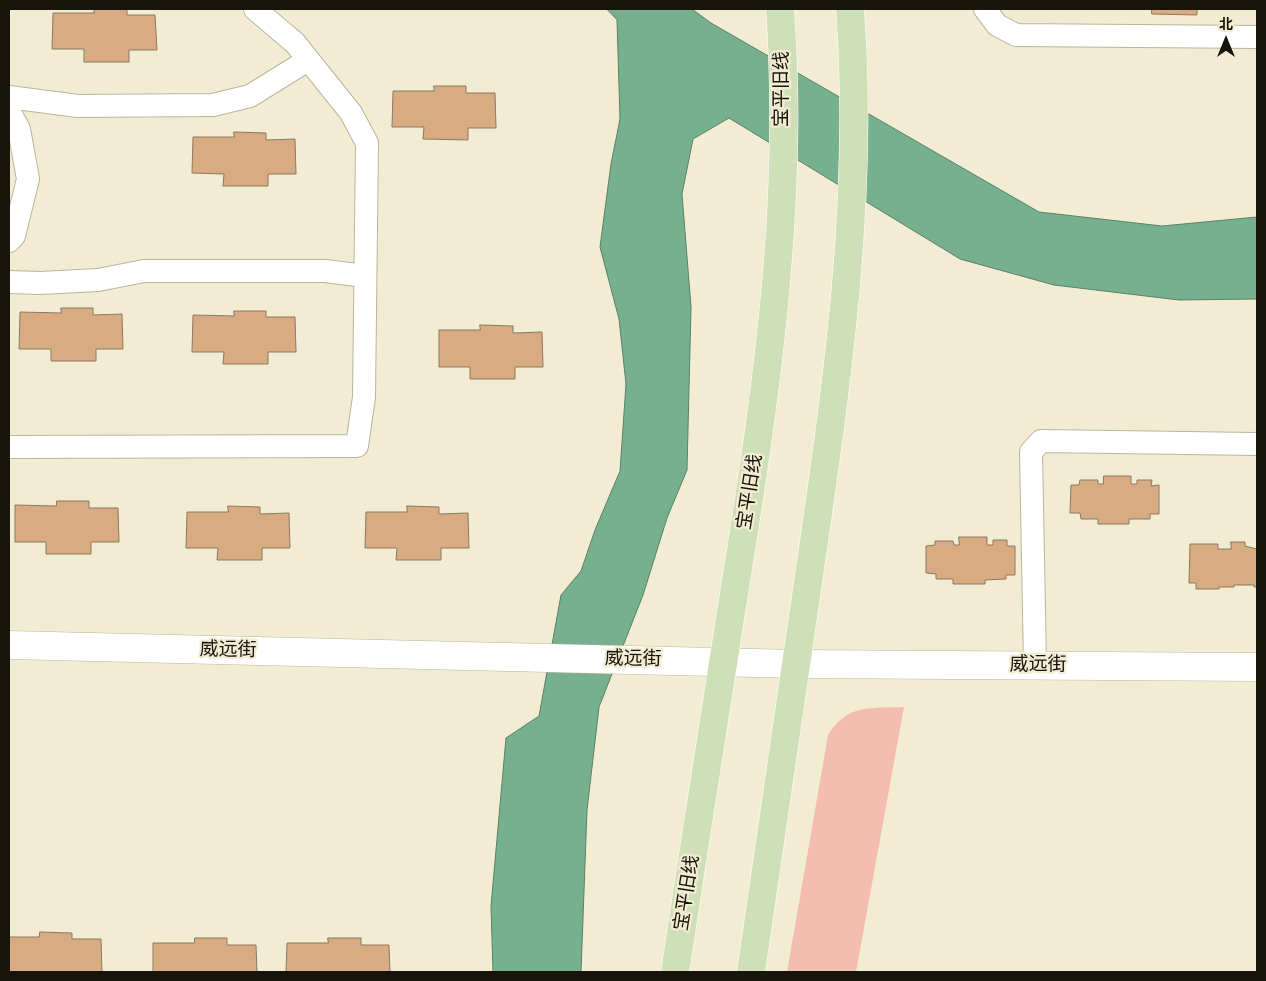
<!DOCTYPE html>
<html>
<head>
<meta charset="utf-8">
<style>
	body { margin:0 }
	#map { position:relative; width:1266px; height:981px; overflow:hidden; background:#f2ecd2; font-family:Karla,"Noto Sans SC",sans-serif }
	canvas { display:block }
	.frame { position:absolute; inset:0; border:10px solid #16140b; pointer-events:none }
	.north { position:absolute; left:1201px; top:15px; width:50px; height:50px; -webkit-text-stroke:4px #f2ecd2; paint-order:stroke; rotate:0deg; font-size:14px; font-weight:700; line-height:20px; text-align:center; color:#16140b }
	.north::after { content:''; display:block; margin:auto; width:18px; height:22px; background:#16140b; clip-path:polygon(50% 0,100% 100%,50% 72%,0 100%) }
</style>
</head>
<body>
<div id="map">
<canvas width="1266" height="981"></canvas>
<div class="frame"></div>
<div class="north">北</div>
</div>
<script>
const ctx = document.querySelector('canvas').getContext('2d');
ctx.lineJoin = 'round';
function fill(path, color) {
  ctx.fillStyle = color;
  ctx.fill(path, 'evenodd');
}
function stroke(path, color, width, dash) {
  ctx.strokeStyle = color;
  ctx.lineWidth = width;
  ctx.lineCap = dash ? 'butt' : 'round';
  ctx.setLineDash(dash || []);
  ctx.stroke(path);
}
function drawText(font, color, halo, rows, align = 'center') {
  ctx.font = font + ' Karla,"Noto Sans SC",sans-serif';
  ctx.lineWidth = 4.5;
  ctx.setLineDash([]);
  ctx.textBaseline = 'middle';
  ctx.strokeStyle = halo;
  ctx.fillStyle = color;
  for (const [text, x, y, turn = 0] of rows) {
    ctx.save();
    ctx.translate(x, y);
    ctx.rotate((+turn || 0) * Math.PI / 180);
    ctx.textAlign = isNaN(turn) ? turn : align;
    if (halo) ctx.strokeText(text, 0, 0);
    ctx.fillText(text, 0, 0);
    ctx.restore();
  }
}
fill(new Path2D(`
	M904 707 856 972H787L828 735C847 704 871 708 904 707Z`), '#f3beb0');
const water = new Path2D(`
	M607 9H692L711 23 1039 212 1162 226 1257 217V299L1179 300 1054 285 960 259 729 118 693 139 682 194 691 307 687 470 667 518 643 595 599 707 587 810 581 972H493L491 906 506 738 539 716 561 595 581 571 595 530 620 471 626 384 619 319 600 247 611 164 620 119 617 20Z`);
fill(water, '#76b08f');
stroke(water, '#598167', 1);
const building = new Path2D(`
	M94 9H127V15H155L157 50H129V62H84V49H52L53 13H94Z
	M1152 9H1197V15L1152 14Z
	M434 86H466V93H495L496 128H468V140L423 139 424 127H392L393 91H434Z
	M234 132 266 133V140L295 139 296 174H268V186H223L224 174 192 173 193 137H234Z
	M61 308H93V315L122 314 123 349H96V361H51V349H19L20 312 61 313Z
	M234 311H266V317H295L296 352H268V364H223L224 352H192L193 315 234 316Z
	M480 325 513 326V333L542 332 543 367H515V379H470V367H439V330H480Z
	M1104 476H1131V484H1137V480H1152L1151 486 1159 485V514H1150V519H1129V524H1098V519H1081L1080 513H1070L1071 485H1079L1080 480H1098V484H1103Z
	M57 501H89V508H118L119 542H91V554H46V542H15V505L56 506Z
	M228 506 260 507V514L289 513 290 548H262V560H217L218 548H186L187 512H228Z
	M407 506 439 507V514L468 513 469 548H441V560H396L397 548H365L366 512H407Z
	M959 537H987V545H993V540H1007V546H1015V575H1006V579L985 580V584H953V579H936V574L926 573V546L935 545V541H953L954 545H959Z
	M1231 542H1245V546L1257 549V587H1254V585H1234V587H1219V589H1196V583H1189L1190 544H1218V549H1231Z
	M40 932 72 933V939H101L102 972H9V937H39Z
	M195 938H227V945H256L257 972H153V943H194Z
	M328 938H361V945H389L390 972H286L287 943H328Z`);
fill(building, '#d8ac80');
stroke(building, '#8a7867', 1);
const minor = new Path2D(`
	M985 9 997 25 1016 35 1257 37
	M9 97 78 106 213 105 250 96 308 60
	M9 111 19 129 28 179 14 236 9 241
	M9 282 40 283 98 280 144 271H325L365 276
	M9 447 357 446 364 397 367 143 351 113 295 43 255 9
	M1035 665 1031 452 1041 441 1257 444`);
const tertiary = new Path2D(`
	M9 645 796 664 1257 667`);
const primary = new Path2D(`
	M675 972C694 850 712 728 732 606 764 409 795 209 780 9
	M751 972C771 836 791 699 811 562 838 377 864 196 850 9`);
stroke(minor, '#bab59d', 24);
stroke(tertiary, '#bab59d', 29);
stroke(primary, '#fff', 29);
stroke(minor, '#fff', 22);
stroke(tertiary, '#fff', 28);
stroke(primary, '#cfe0b9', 28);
drawText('19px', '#16140b', '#f2ecd2', [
	["宝平旧线",782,89,-90],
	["宝平旧线",750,492,-81],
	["威远街",228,650,1],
	["威远街",633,659,1],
	["威远街",1038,665],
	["宝平旧线",687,893,-81]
]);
</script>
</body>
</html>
